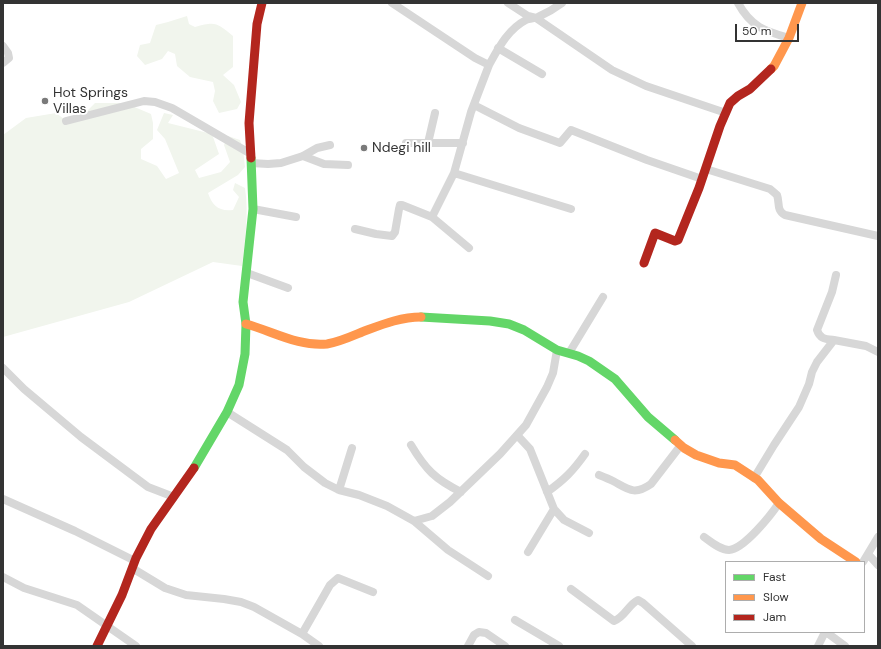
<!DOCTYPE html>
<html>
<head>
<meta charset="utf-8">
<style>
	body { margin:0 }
	#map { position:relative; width:881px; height:649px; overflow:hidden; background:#fff; font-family:"DM Sans",sans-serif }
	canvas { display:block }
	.frame { position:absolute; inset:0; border:4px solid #333; pointer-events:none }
	.legend { position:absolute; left:725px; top:561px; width:140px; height:72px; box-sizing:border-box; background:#fff; border:1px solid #adadad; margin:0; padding:5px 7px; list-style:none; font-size:12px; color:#333 }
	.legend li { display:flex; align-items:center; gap:8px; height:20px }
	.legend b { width:20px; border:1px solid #adadad }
	.scale { position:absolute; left:735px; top:24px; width:64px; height:18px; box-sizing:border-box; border:2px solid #333; border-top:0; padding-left:5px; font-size:12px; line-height:14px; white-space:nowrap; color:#333; -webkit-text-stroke:3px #fff; paint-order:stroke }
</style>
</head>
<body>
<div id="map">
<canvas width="881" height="649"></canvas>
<div class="frame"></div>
<ul class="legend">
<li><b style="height:5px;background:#63d668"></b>Fast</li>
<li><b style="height:5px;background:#ff974d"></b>Slow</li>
<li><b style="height:5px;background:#b3261e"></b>Jam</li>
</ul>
<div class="scale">50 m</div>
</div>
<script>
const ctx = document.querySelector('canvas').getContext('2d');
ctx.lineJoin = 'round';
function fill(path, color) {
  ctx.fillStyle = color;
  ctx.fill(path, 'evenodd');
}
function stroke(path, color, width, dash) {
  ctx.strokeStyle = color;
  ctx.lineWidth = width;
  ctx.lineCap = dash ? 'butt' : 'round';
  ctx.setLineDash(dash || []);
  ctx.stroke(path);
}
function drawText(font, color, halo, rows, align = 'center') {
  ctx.font = font + ' "DM Sans",sans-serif';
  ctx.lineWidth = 4;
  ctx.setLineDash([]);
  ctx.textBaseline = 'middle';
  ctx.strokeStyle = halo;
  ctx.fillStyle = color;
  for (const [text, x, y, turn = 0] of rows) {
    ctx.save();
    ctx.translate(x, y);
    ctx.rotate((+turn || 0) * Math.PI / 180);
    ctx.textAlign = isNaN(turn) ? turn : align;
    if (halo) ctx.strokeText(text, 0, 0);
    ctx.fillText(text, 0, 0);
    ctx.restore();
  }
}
fill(new Path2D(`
	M187 16 189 24 195 27C216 21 217 23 233 36V67L223 75 234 85 241 102 237 109 219 113 213 101 215 91 213 82 190 77 177 66 175 54 168 51 162 59 145 65 137 56 140 45 150 43 156 25 168 22Z
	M95 103H125L151 114 153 123V139L141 149V159L157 166 166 179 179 173 165 139 157 130 164 113 173 115 168 123 212 134 219 154 195 170 199 178 221 172 230 162 224 145 228 136 240 140 243 149 245 167 238 175 208 193C212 205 219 212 233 210L239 197 233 190 235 183 245 188C249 214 245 240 242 266L213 262 129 302 3 337V135L26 118 56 113 64 119 82 116Z`), '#f1f5ed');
stroke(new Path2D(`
	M392 3 475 58 489 65C498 49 508 29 526 20 529 18 534 19 538 17 547 13 554 9 562 3
	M508 3 528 16 536 18 612 70 646 86 726 113
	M738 3C751 27 765 31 789 38
	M3 46 8 53 9 58 3 63
	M498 48 542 74
	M474 105 519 128 560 143 571 130 647 160 702 179
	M66 121 144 101 155 102 172 108 251 154
	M406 143H463
	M428 143 435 113
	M303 156 324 164 348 165
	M251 163 268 164 281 163 303 156 317 148 330 145
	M706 169 770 189 777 195C780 203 776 210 785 215L878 236
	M454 173 571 209
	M253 209 296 217
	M355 229 376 234 392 236 395 232 399 209 400 205H402L432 217
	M469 248 432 217 454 173 471 112 489 65
	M247 273 288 288
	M834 340C825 339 820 339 817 330L832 292 836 275
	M569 353 603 297
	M3 368 24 389 81 437 148 487 174 497
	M227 412 287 450 304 467 325 483 339 490 359 495 387 506 414 521 448 550 488 576
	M517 435 530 449 554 509 564 520 589 533
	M411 445C426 470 435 479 461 492
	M599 475C604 477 609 479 613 481 628 489 634 496 651 484L681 445
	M754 478 774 445 799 407 809 384 812 372 817 362 834 340 866 346 878 352
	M339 490 352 448
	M547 492C564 480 573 471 585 454
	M3 499 75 531 135 561
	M414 521 432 516 450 502 500 454 526 425 547 387 553 373 557 350
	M704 537C711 542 720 550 729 550 744 549 771 515 779 503
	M528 552 554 509
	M868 554 878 565
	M863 562 878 537
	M132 568 165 588 186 595 224 599 241 602 254 607 302 634 319 646
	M3 577 24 588 77 605 136 646
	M571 589 614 621C625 617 628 605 638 600L643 603 692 646
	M515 620 559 646
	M826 632 845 646
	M302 634 330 585 338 578 373 592
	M468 646 474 635 479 632 486 633 505 646
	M818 646 825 632`), '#d7d7d7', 8);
stroke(new Path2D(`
	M421 317 490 321 509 324 524 330 557 350 578 356 589 361 615 379 648 417 675 440
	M194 468 227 412 239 385 245 354 246 324 243 302 253 209 251 158`), '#63d668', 9);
stroke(new Path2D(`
	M771 69 774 66 789 38 802 3
	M246 324C272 331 299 347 327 344 339 342 350 337 362 332 381 325 400 317 421 317
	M675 440 684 448 696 455 719 463 735 465 758 480 779 503 821 539 856 562`), '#ff974d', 9);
stroke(new Path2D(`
	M251 158 249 123 257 24 262 3
	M644 263 655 233 675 241 678 240 699 188 720 126 730 103 738 96 750 89 771 69
	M97 646 122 595 136 558 151 529 194 468`), '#b3261e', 9);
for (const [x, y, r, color] of [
	[45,101,4,"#7a7a7a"],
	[364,148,4,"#7a7a7a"]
]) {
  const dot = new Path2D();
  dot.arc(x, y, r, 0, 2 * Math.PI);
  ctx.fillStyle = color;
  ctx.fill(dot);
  stroke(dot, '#fff', 1.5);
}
drawText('14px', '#333', '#fff', [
	["Hot Springs",53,93],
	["Villas",53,109],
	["Ndegi hill",372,148]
], 'left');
</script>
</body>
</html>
